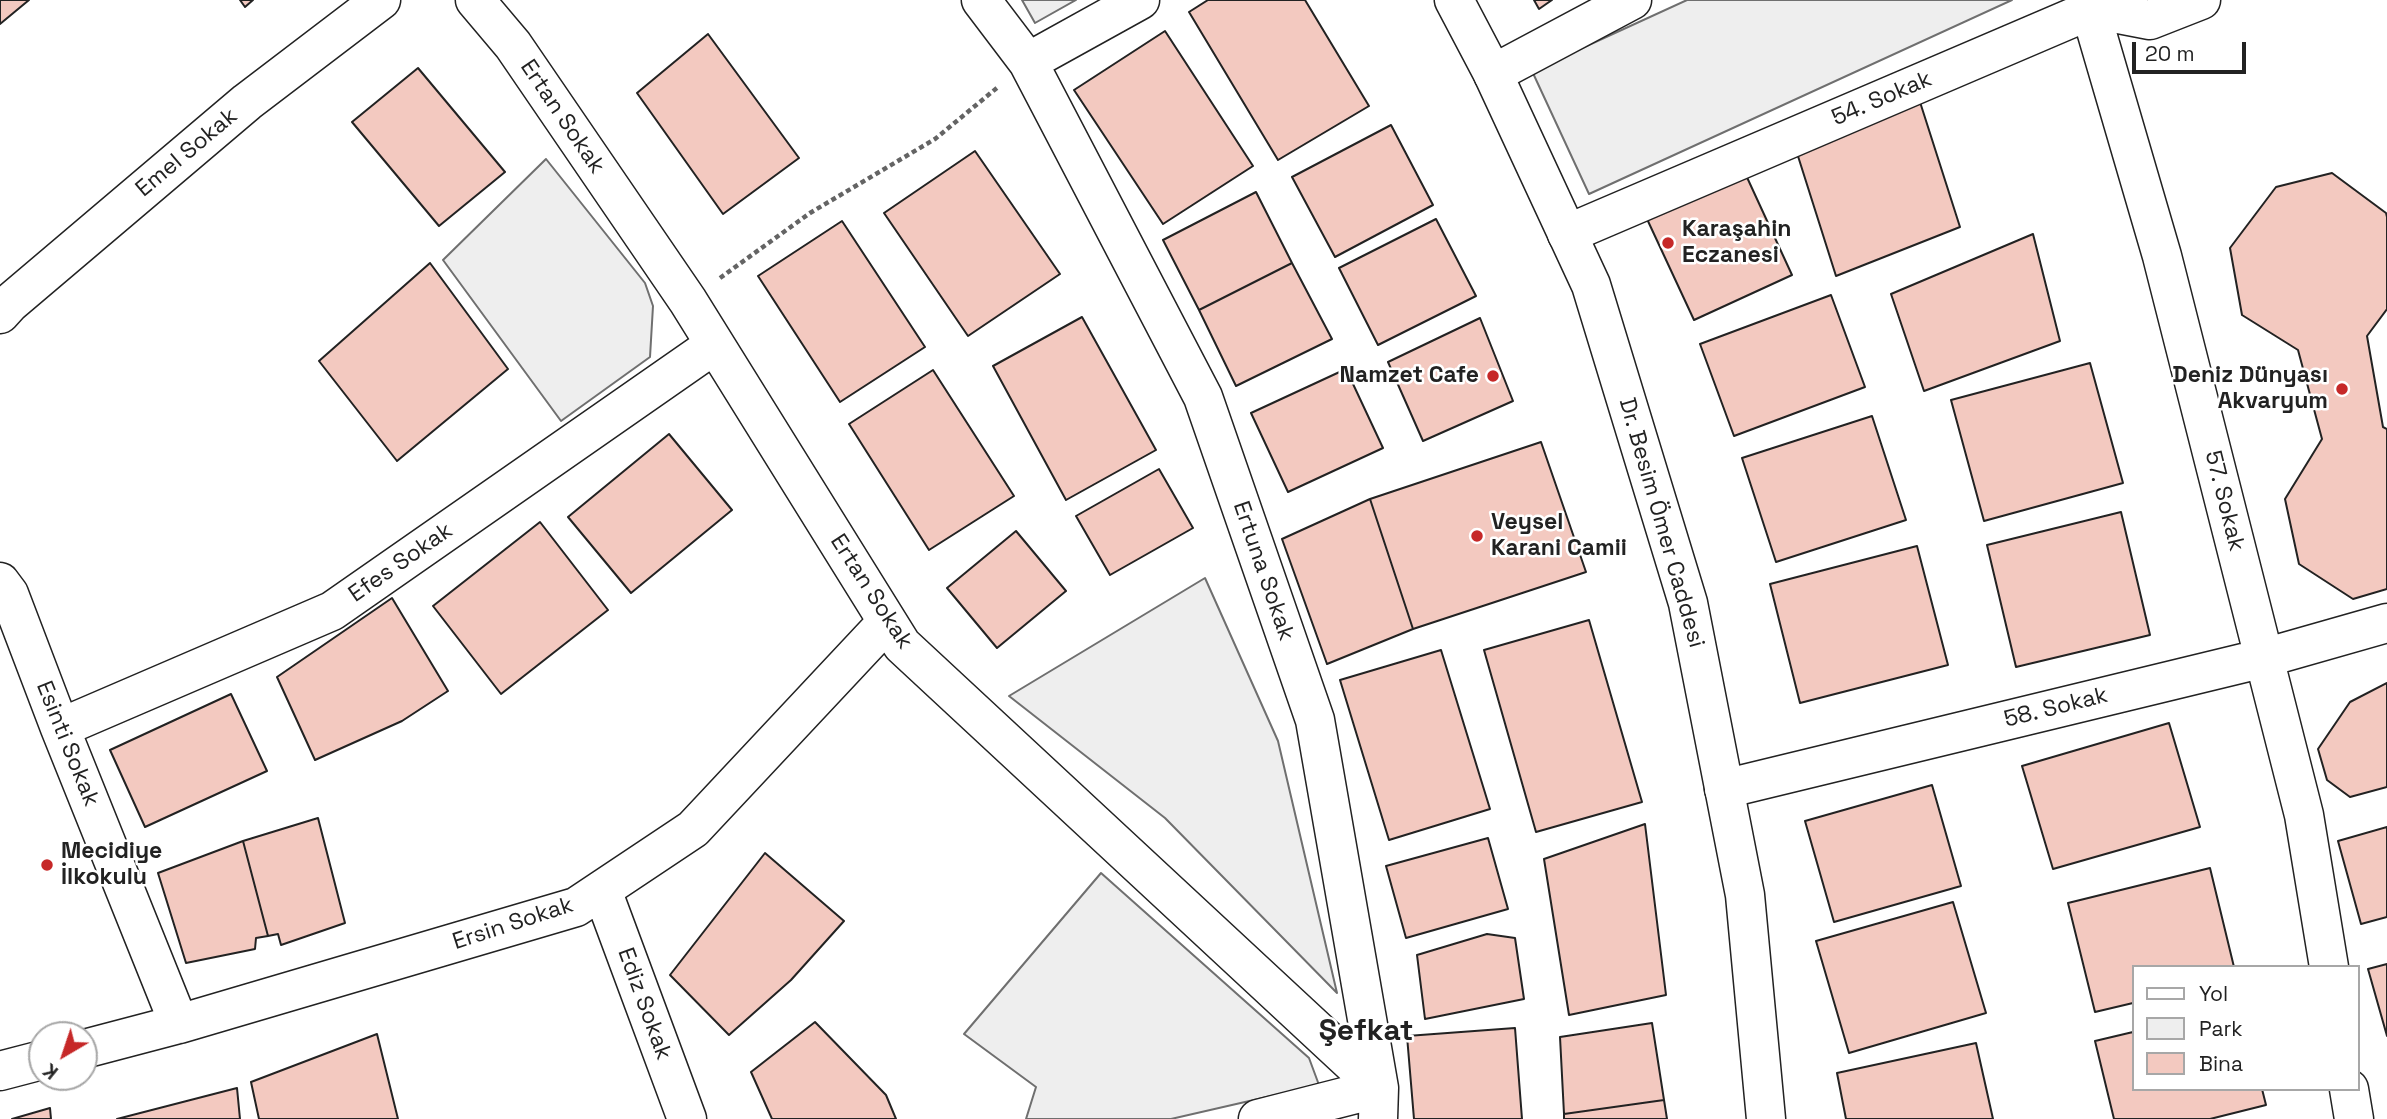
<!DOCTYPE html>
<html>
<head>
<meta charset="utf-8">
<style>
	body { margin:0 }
	#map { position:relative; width:2387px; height:1119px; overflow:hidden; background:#fff; font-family:"Space Grotesk",sans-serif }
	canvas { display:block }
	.legend { position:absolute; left:2132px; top:965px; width:228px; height:126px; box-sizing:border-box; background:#fff; border:2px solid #a7a7a7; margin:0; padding:9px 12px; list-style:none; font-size:21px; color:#222 }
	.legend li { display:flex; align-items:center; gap:14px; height:35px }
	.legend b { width:35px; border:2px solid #a7a7a7 }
	.north { position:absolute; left:28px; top:1021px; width:70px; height:70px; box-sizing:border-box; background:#fff; border:2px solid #a7a7a7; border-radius:50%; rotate:219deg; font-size:19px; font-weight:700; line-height:28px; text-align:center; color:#222 }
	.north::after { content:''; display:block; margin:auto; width:24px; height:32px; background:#c62828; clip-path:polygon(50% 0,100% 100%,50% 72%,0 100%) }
	.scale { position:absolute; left:2132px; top:42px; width:114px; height:32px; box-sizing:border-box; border:4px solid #222; border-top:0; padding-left:9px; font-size:21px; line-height:24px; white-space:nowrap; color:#222; -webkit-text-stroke:5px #fff; paint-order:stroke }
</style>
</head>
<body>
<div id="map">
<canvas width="2387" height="1119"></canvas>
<ul class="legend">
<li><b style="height:9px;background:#fff"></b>Yol</li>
<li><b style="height:19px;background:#eee"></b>Park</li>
<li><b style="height:19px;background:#f3c9c0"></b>Bina</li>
</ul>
<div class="north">K</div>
<div class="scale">20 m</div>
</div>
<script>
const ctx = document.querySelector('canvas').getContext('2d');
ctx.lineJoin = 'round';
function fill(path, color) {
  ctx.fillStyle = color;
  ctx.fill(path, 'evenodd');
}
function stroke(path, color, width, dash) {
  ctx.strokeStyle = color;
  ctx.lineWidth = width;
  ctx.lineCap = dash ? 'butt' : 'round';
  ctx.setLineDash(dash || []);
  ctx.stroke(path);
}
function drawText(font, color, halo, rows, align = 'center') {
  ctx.font = font + ' "Space Grotesk",sans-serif';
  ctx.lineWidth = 5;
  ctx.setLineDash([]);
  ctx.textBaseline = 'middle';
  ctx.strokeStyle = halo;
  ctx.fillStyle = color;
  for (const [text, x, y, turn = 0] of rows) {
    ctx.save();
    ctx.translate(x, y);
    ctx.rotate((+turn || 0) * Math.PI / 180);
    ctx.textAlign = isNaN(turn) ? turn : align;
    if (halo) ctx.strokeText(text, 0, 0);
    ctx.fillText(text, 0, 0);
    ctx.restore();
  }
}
const green = new Path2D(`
	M1022 0H1076L1035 23Z
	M1687 0H2012L1589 194 1532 71Z
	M546 159 645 283 653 306 650 357 561 421 443 260Z
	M1205 578 1278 741 1337 993 1165 818 1009 696Z
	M1101 873 1309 1058 1319 1085 1171 1119H1026L1036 1087 964 1034Z`);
fill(green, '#eee');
stroke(green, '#6f6f6f', 2);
const building = new Path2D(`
	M0 0H29L0 24Z
	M240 0H253L245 7Z
	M1208 0H1305L1369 106 1278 160 1189 12Z
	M1534 0H1552L1539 9Z
	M1165 31 1253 166 1163 224 1074 90Z
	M708 34 799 158 723 214 637 93Z
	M418 68 505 172 439 226 352 122Z
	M1920 102 1960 227 1836 276 1797 153Z
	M1391 125 1433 205 1335 257 1292 177Z
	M975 151 1060 274 968 336 884 213Z
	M1745 173 1792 275 1694 320 1647 219Z
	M2332 173 2386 213 2387 217V309L2367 336 2383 427 2387 429V589L2353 599 2299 564 2285 499 2322 439 2298 350 2242 315 2230 248 2276 187Z
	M1256 192 1292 263 1199 310 1163 240Z
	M1436 219 1476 296 1378 345 1339 268Z
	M842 221 925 347 840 402 758 276Z
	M2033 234 2060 341 1924 391 1891 294Z
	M430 263 508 369 397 461 319 361Z
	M1292 263 1332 339 1236 386 1199 310Z
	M1831 295 1865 387 1734 436 1700 344Z
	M1082 317 1156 450 1066 500 993 366Z
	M1480 318 1513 401 1423 441 1388 362Z
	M2090 363 2123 483 1984 521 1951 400Z
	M1346 369 1383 448 1288 492 1251 413Z
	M933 370 1014 496 929 550 849 424Z
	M1872 416 1906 520 1776 562 1742 458Z
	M669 434 732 510 631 593 568 517Z
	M1541 442 1586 572 1413 629 1370 499Z
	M1159 469 1193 528 1110 575 1076 516Z
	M1370 499 1413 629 1327 664 1282 539Z
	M2121 512 2150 635 2016 667 1987 545Z
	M540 522 608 610 501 694 433 606Z
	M1016 531 1066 591 997 648 947 588Z
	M1917 546 1948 665 1800 703 1770 584Z
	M392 598 448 691 402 721 315 760 277 677Z
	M1589 620 1642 802 1536 832 1484 650Z
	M1441 650 1490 809 1389 840 1340 680Z
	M2387 683V787L2350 797 2327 780 2318 749 2350 702Z
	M231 694 267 771 145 827 110 750Z
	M2169 723 2200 827 2053 869 2022 766Z
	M1932 785 1961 886 1834 922 1805 821Z
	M318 818 345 923 281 945 278 934 268 936 243 841Z
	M1645 824 1666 995 1569 1015 1544 859Z
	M2387 827V917L2361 924 2338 841Z
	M1488 838 1508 909 1406 938 1386 866Z
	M243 841 268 936 256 938 255 949 186 963 158 873Z
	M765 853 844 921 791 980 729 1035 670 975Z
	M2210 868 2234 967H2133V1003L2095 1012 2068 903Z
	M1953 902 1986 1013 1849 1053 1816 941Z
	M1487 934 1515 938 1524 999 1425 1019 1417 955Z
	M2387 964V1036L2368 969Z
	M815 1022 886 1095 896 1119H772L751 1072Z
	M1652 1023 1664 1100 1564 1114 1560 1037Z
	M1515 1028 1522 1119H1414L1407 1036Z
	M2133 1032V1089H2262L2266 1105 2210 1119H2114L2095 1041Z
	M377 1034 398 1119H259L251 1082Z
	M1976 1043 1993 1119H1846L1837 1073Z
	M237 1088 240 1119H117Z
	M1664 1100 1667 1119H1564V1114Z
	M50 1108 51 1119H12Z`);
fill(building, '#f3c9c0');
stroke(building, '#222', 2);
const minor = new Path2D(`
	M475 0 513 45 688 301 902 645 1379 1088
	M981 0 1028 62 1203 397 1315 720 1379 1088 1378 1119
	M2090 0 2093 9V20L2162 256 2304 815 2329 967
	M1028 62 1140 0
	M1493 74 1632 0
	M1567 234 2093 9 2150 20 2201 0
	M0 314 10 303 247 102 381 0
	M0 582 9 594 60 728 179 1024
	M60 728 332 611 714 345
	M1724 789 2264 658 2387 623
	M602 890 687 1119
	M84 1049 179 1024 576 907 693 829 887 622
	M0 1071 42 1060
	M2349 1089 2354 1119
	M1258 1119 1379 1088`);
const major = new Path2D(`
	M1454 0 1493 74 1591 285 1688 603 1745 895 1766 1119`);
stroke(minor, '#222', 41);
stroke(major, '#222', 41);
stroke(new Path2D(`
	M720 278 810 213 935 139 998 87`), '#646464', 4.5, [5, 3.5]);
stroke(minor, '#fff', 38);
stroke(major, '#fff', 38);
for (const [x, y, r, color] of [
	[1668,243,7,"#c62828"],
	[1493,376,7,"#c62828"],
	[2342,389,7,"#c62828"],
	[1477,536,7,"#c62828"],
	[47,865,7,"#c62828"]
]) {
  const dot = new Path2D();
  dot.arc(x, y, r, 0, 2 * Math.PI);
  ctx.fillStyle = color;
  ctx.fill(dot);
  stroke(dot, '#fff', 2.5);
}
drawText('23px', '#222', '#fff', [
	["54. Sokak",1882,99,-23],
	["Ertan Sokak",562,117,56],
	["Emel Sokak",187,153,-40],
	["57. Sokak",2224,501,76],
	["Dr. Besim Ömer Caddesi",1661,523,74],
	["Efes Sokak",401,563,-35],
	["Ertuna Sokak",1263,571,71],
	["Ertan Sokak",871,592,57],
	["58. Sokak",2056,708,-14],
	["Esinti Sokak",67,744,68],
	["Ersin Sokak",513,924,-18],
	["Ediz Sokak",644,1004,70]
]);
drawText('bold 23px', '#222', '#fff', [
	["Karaşahin",1682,230],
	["Eczanesi",1682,256],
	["Namzet Cafe",1479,376,"right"],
	["Deniz Dünyası",2328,376,"right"],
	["Akvaryum",2328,402,"right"],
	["Veysel",1491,523],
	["Karani Camii",1491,549],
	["Mecidiye",61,852],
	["İlkokulu",61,878]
], 'left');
drawText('bold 30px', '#222', '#fff', [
	["Şefkat",1366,1032]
]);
</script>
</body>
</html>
